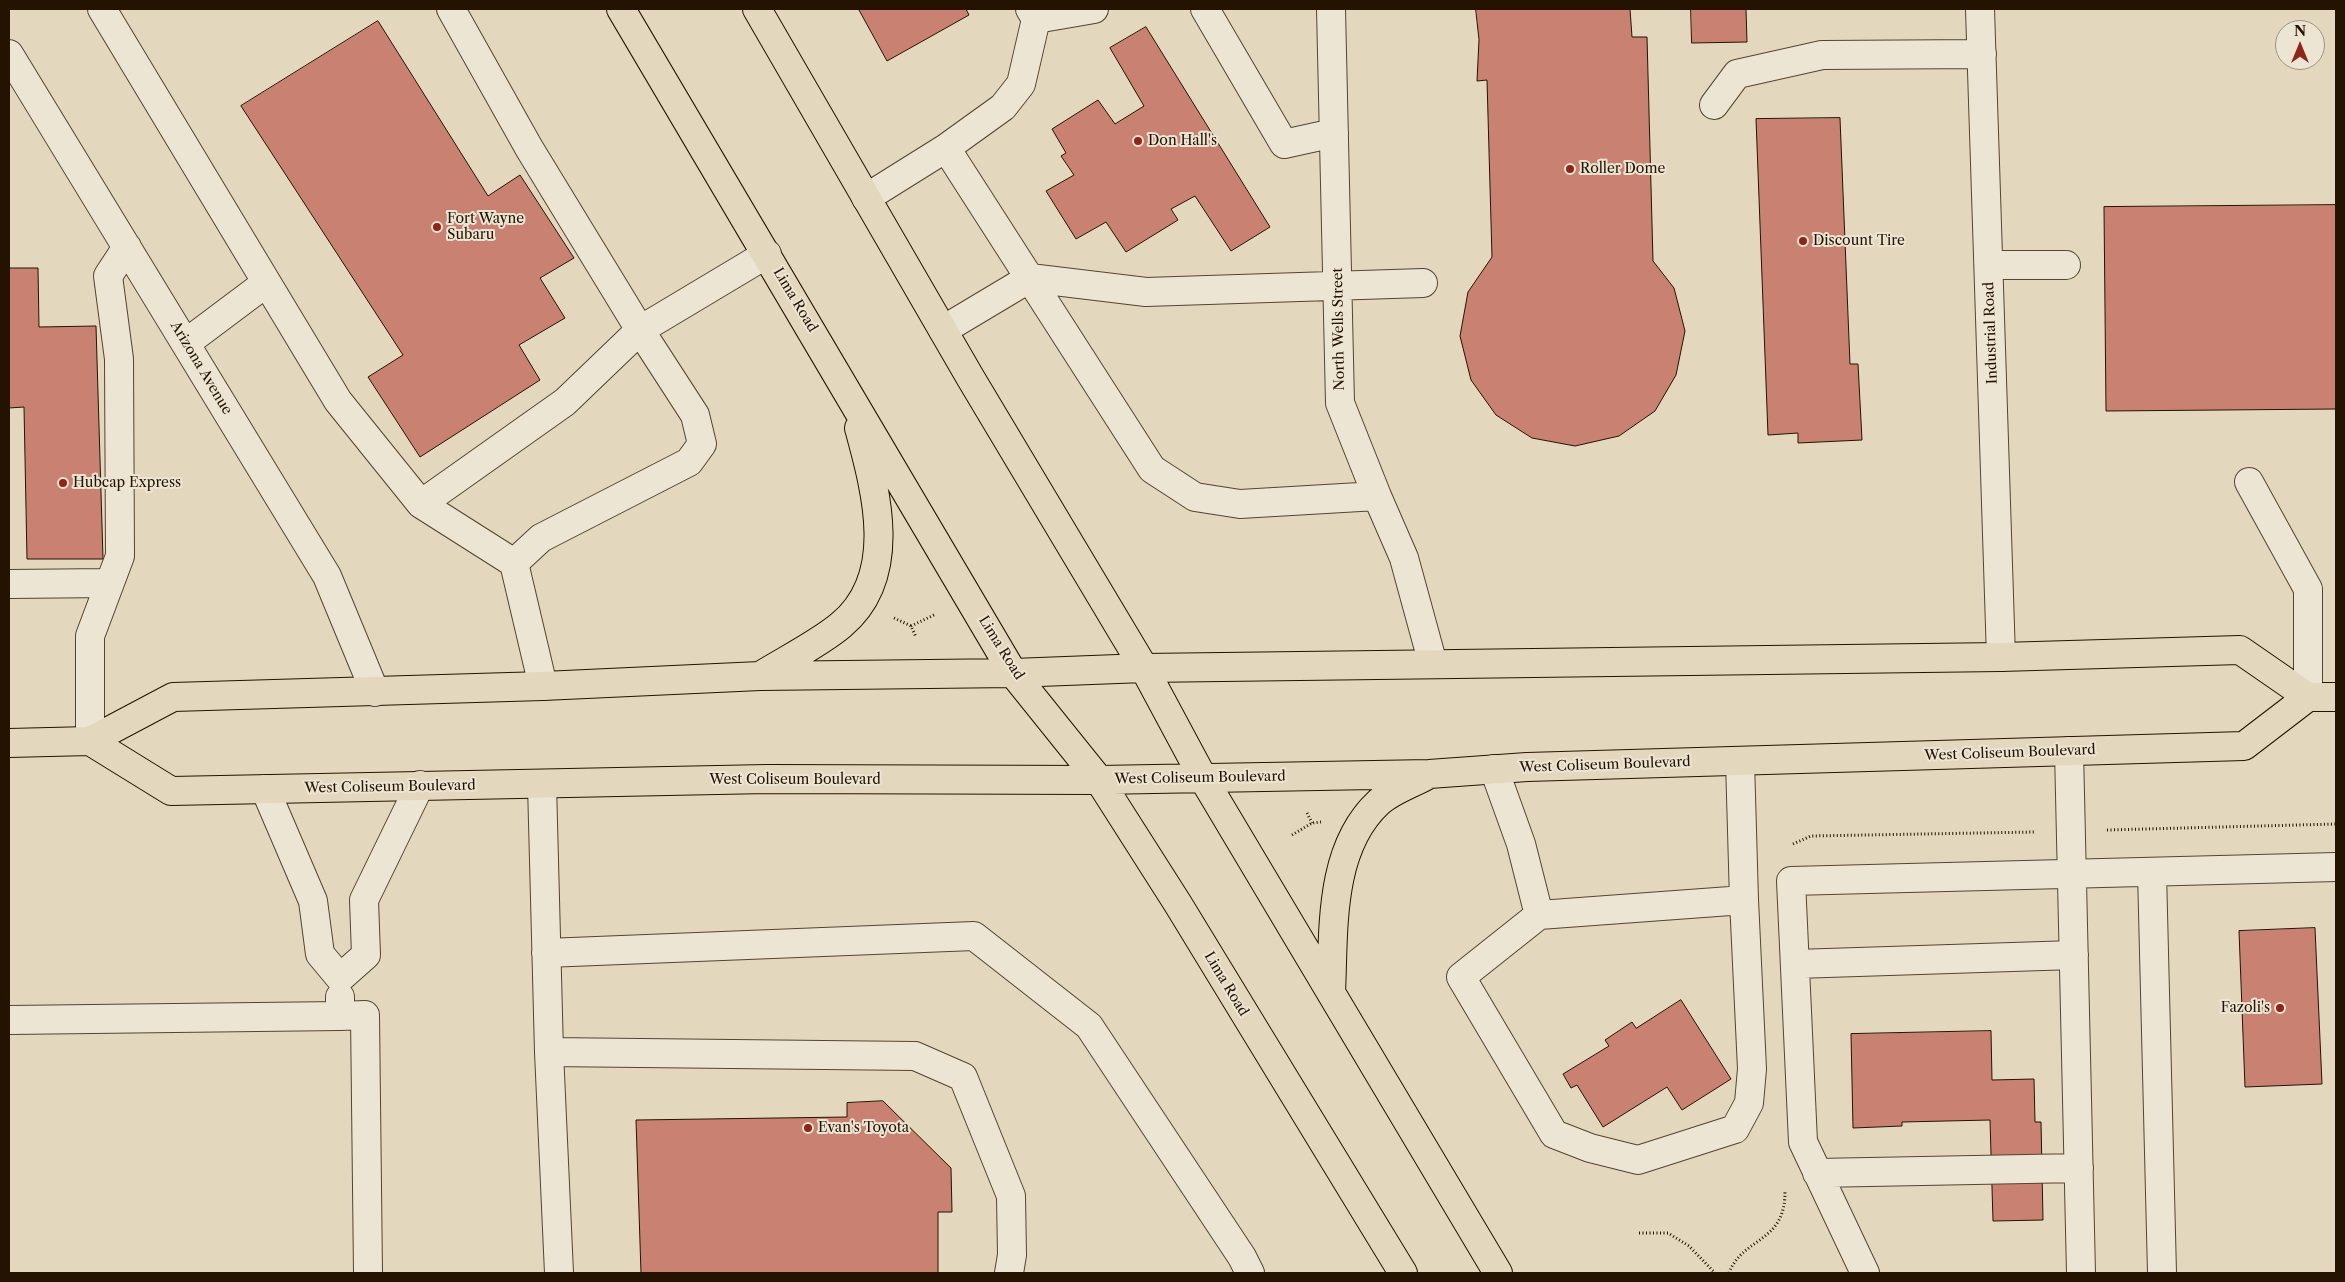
<!DOCTYPE html>
<html>
<head>
<meta charset="utf-8">
<style>
	body { margin:0 }
	#map { position:relative; width:2345px; height:1282px; overflow:hidden; background:#e3d7bd; font-family:"Libre Caslon Text",serif }
	canvas { display:block }
	.frame { position:absolute; inset:0; border:10px solid #251301; pointer-events:none }
	.north { position:absolute; left:2275px; top:20px; width:50px; height:50px; box-sizing:border-box; background:#ede5d4; border:1px solid #9d9180; border-radius:50%; rotate:0deg; font-size:14px; font-weight:700; line-height:20px; text-align:center; color:#251301 }
	.north::after { content:''; display:block; margin:auto; width:18px; height:22px; background:#8f2418; clip-path:polygon(50% 0,100% 100%,50% 72%,0 100%) }
</style>
</head>
<body>
<div id="map">
<canvas width="2345" height="1282"></canvas>
<div class="frame"></div>
<div class="north">N</div>
</div>
<script>
const ctx = document.querySelector('canvas').getContext('2d');
ctx.lineJoin = 'round';
function fill(path, color) {
  ctx.fillStyle = color;
  ctx.fill(path, 'evenodd');
}
function stroke(path, color, width, dash) {
  ctx.strokeStyle = color;
  ctx.lineWidth = width;
  ctx.lineCap = dash ? 'butt' : 'round';
  ctx.setLineDash(dash || []);
  ctx.stroke(path);
}
function drawText(font, color, halo, rows, align = 'center') {
  ctx.font = font + ' "Libre Caslon Text",serif';
  ctx.lineWidth = 4;
  ctx.setLineDash([]);
  ctx.textBaseline = 'middle';
  ctx.strokeStyle = halo;
  ctx.fillStyle = color;
  for (const [text, x, y, turn = 0] of rows) {
    ctx.save();
    ctx.translate(x, y);
    ctx.rotate((+turn || 0) * Math.PI / 180);
    ctx.textAlign = isNaN(turn) ? turn : align;
    if (halo) ctx.strokeText(text, 0, 0);
    ctx.fillText(text, 0, 0);
    ctx.restore();
  }
}
const building = new Path2D(`
	M861 9H966L969 15 887 61 859 10Z
	M1476 9H1630L1632 37H1647L1653 261 1674 288 1685 331 1676 375 1655 411 1619 436 1575 446 1532 438 1496 415 1471 380 1460 336 1468 292 1492 257 1487 80 1477 81 1479 40Z
	M1691 9H1746L1747 42 1692 43Z
	M378 21 488 196 520 175 574 258 540 278 565 318 519 345 540 380 420 457 368 377 403 355 241 106Z
	M1146 27 1270 227 1231 251 1195 196 1171 209 1178 220 1126 252 1106 222 1076 239 1046 191 1074 175 1061 156 1066 153 1052 129 1098 100 1115 124 1144 106 1110 48Z
	M1840 118 1850 364H1858L1862 440 1798 443V433L1768 435 1756 119Z
	M2336 205V409L2106 411 2104 207Z
	M9 268H38L39 327 96 326 103 559H27L24 407 9 408Z
	M2315 928 2322 1084 2245 1087 2239 931Z
	M1681 1000 1731 1079 1682 1110 1667 1087 1603 1127 1577 1085 1571 1088 1563 1074 1609 1046 1605 1040 1632 1022 1636 1028Z
	M1991 1031 1992 1080 2034 1079 2035 1122H2041L2043 1220 1993 1221 1990 1120 1902 1122V1126L1853 1128 1851 1034Z
	M883 1101 951 1168 952 1212H938V1273H641L636 1120 847 1117V1103Z`);
fill(building, '#c98171');
stroke(building, '#251301', 1);
const minor = new Path2D(`
	M102 9 338 401 421 504 514 563 543 686
	M451 9 529 148 640 330 695 415 702 444 689 462 541 538 514 563
	M1205 9 1284 144 1334 133
	M1331 9 1340 403 1377 496 1404 558 1433 664
	M1980 9 2001 657
	M1036 19 1094 9
	M9 54 327 576 375 692
	M1714 105 1737 74 1822 55 1982 54
	M946 148 1152 469 1195 497 1240 504 1377 496
	M866 198 946 148 1003 107 1021 84 1036 19 1030 9
	M1989 265H2066
	M943 330 1030 278 1146 292 1423 283
	M186 343 266 283
	M2249 482 2308 589V697
	M421 504 565 402 640 330 767 254
	M9 584 109 583
	M90 741V636L120 556 119 359 108 276 127 247
	M2069 751 2081 1273
	M1494 769 1521 844 1539 915 1461 977 1554 1134 1590 1148 1638 1160 1735 1129 1749 1103 1752 1069 1744 900
	M542 784 549 1052 915 1056 963 1077 1011 1196 1012 1255 1009 1273
	M265 789 313 901 320 954 340 978 366 955 364 900 420 785
	M2152 872 2162 1273
	M1539 915 1744 900 1740 761
	M546 953 974 936 1089 1026 1242 1257 1250 1273
	M1796 964 2074 955
	M340 997V1016L365 1015 368 1273
	M9 1020 340 1016
	M549 1052 559 1273
	M1817 1173 2079 1168
	M1865 1273 1803 1142 1791 881 2336 867`);
const highway = new Path2D(`
	M621 9 1013 673 1099 780 1178 904 1403 1273
	M757 9 970 377 1144 668 1203 778 1498 1273
	M760 676C784 661 820 643 841 625 900 576 876 491 859 428
	M90 741 171 791 767 779 1099 780 1429 774 1527 767 2244 746 2308 697H2336
	M9 743 90 741 173 697 543 686 760 676 1013 673 1144 668 2001 657 2240 650 2308 697
	M1331 993C1334 931 1328 849 1379 802 1391 791 1411 784 1426 776`);
stroke(minor, '#544430', 30);
stroke(highway, '#251301', 30);
stroke(new Path2D(`
	M894 618 911 626 916 637
	M911 626 936 614
	M1307 813 1312 823
	M2107 830 2336 824
	M1292 835 1312 823 1321 822
	M1793 844 1811 836 2035 832
	M1639 1233H1668L1689 1246 1715 1273
	M1729 1273C1743 1236 1786 1244 1785 1190`), '#251301', 3, [1, 2.5]);
stroke(minor, '#ede5d4', 28);
stroke(highway, '#e3d7bd', 28);
for (const [x, y, r, color] of [
	[1138,141,5,"#8f2418"],
	[1570,169,5,"#8f2418"],
	[437,227,5,"#8f2418"],
	[1803,241,5,"#8f2418"],
	[63,483,5,"#8f2418"],
	[2280,1008,5,"#8f2418"],
	[808,1128,5,"#8f2418"]
]) {
  const dot = new Path2D();
  dot.arc(x, y, r, 0, 2 * Math.PI);
  ctx.fillStyle = color;
  ctx.fill(dot);
  stroke(dot, '#ede5d4', 2);
}
drawText('14px', '#251301', '#ede5d4', [
	["Don Hall's",1148,141],
	["Roller Dome",1580,169],
	["Fort Wayne",447,219],
	["Subaru",447,235],
	["Discount Tire",1813,241],
	["Hubcap Express",73,483],
	["Fazoli's",2270,1008,"right"],
	["Evan's Toyota",818,1128]
], 'left');
drawText('14px', '#251301', '#ede5d4', [
	["Lima Road",795,300,59],
	["North Wells Street",1339,329,-91],
	["Industrial Road",1991,333,-92],
	["Arizona Avenue",201,368,59],
	["Lima Road",1001,648,58],
	["West Coliseum Boulevard",2010,753,-2],
	["West Coliseum Boulevard",1605,765,-2],
	["West Coliseum Boulevard",1200,778,-1],
	["West Coliseum Boulevard",795,780],
	["West Coliseum Boulevard",390,787,-1],
	["Lima Road",1226,984,59]
]);
</script>
</body>
</html>
